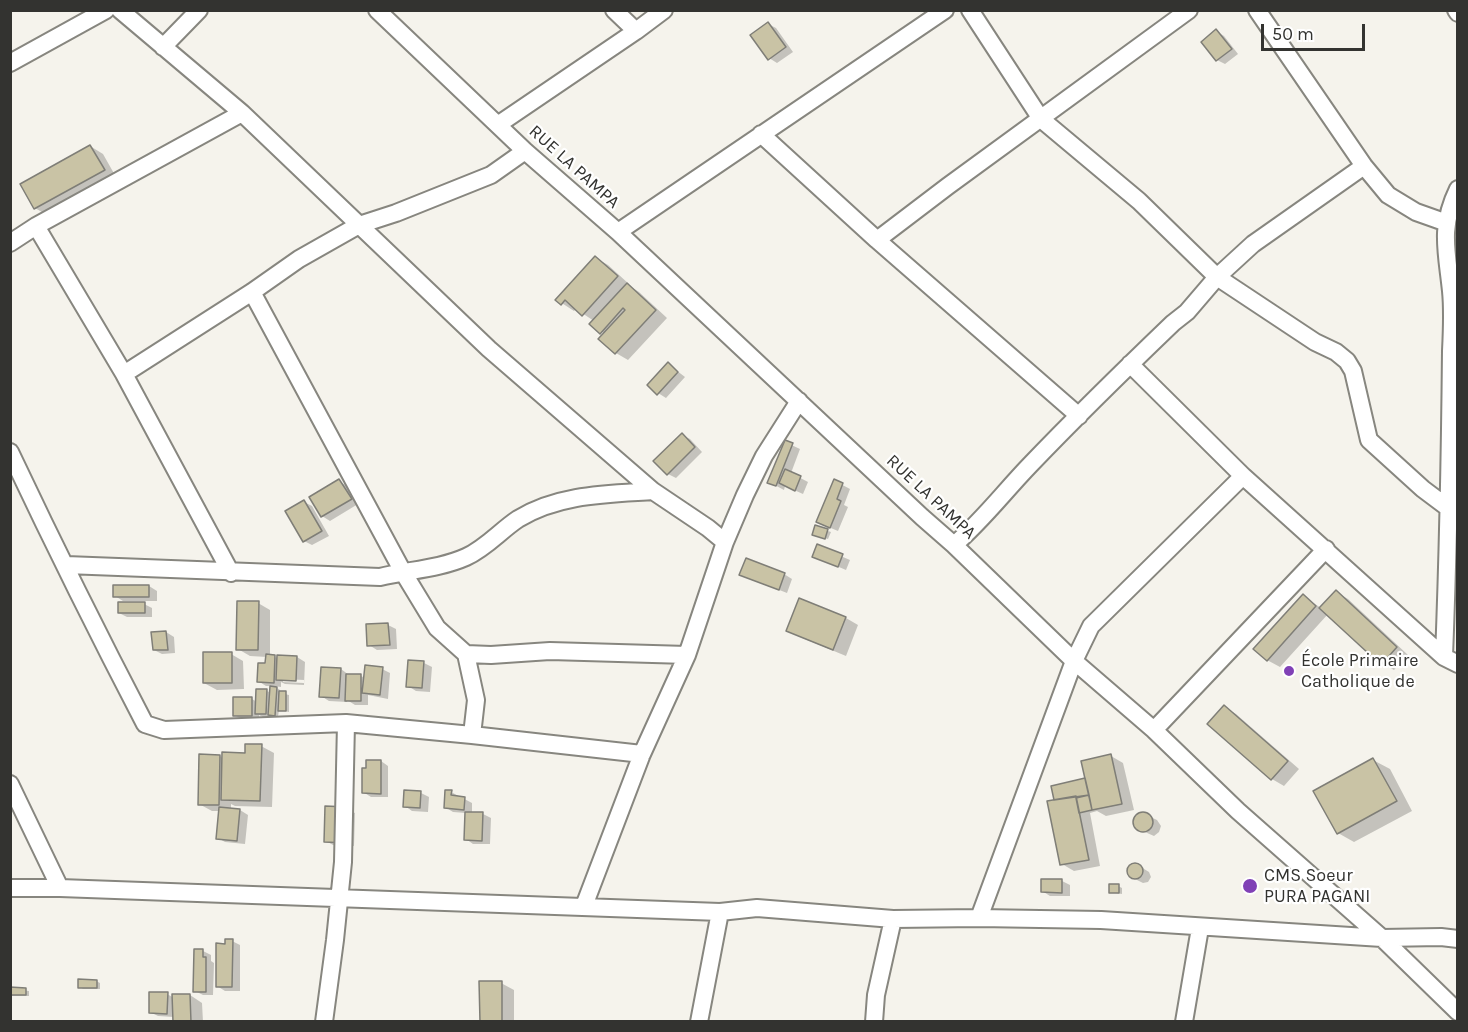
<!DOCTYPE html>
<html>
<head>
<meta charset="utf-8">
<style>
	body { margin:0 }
	#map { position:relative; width:1468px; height:1032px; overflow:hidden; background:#f5f3ec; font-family:Karla,sans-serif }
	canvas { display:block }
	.frame { position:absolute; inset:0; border:12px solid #333330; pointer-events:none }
	.scale { position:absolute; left:1261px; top:24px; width:104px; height:27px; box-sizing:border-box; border:3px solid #333330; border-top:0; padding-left:8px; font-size:18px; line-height:21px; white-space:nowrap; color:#333330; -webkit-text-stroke:4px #fff; paint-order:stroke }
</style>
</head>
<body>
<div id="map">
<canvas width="1468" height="1032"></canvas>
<div class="frame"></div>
<div class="scale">50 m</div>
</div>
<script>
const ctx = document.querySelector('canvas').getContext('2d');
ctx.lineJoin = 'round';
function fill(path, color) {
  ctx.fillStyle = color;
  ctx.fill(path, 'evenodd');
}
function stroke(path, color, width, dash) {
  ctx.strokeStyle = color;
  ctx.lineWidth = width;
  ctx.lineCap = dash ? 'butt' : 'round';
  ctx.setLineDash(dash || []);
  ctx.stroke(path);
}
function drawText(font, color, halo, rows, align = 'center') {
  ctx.font = font + ' Karla,sans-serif';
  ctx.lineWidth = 4.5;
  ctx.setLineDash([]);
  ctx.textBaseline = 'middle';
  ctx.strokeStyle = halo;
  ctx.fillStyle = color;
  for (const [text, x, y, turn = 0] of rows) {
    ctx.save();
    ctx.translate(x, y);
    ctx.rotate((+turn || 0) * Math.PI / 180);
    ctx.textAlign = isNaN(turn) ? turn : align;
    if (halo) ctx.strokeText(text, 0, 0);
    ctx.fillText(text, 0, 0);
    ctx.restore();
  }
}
fill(new Path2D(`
	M768 24 776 28 793 52 777 63 769 58Z
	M1216 31 1224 36 1238 54 1225 64 1217 60Z
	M90 146 103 154 116 177 47 215 35 208Z
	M596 258 608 265 629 284 628 285 639 292 667 318 628 360 616 353 600 339 604 334 594 321 576 309 574 311 557 300Z
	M668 364 685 377 666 398 658 393Z
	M682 435 690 439 702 452 676 478 668 474Z
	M785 442 800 449 791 473 808 482 803 494 785 486 784 490 769 482Z
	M339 481 347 486 358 504 330 521 322 516 311 498Z
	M835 481 850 489 844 505 848 507 838 531 826 526Z
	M304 502 312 506 329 536 312 545 304 541Z
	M816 527 831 532 828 539 817 536Z
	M817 546 850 560 846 570 813 556Z
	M784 574 792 579 787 593 749 578Z
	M115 586H149L157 591V601H123L115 596Z
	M1336 592 1348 599 1408 655 1394 670 1381 663 1328 614 1280 667 1267 660 1303 596 1321 608Z
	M800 600 846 618 858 625 846 656 800 637 788 630Z
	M258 603 270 610V656L278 658 297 657 305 662 304 685 285 684 281 682V687L274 686 280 690V693L289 695V712L279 710 278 717 265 718 259 715V719H242L234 715 252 699 257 702 267 691 271 693 272 686H266L258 681 267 665V657L250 656 238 649ZM283 679 304 680V683L283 682Z
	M144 604 152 608V617H127L119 613Z
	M388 625 396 629 397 649 377 650 369 645Z
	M166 632 174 637 175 653 162 654 154 650Z
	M231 654 243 661 244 689 217 690 204 683Z
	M424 663 432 667 430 692 416 691 408 686Z
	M323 668 341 669 349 675 361 676 365 678 382 669 390 673 388 699 368 695V705H355L347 700V702L329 701 321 696Z
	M1224 707 1236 714 1299 769 1284 786 1272 779 1209 724Z
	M261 746 274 753 272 807 235 806 231 804V810H240L248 815 245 844 225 842 218 838 220 811H212L199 804 220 756 224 759 246 755Z
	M1111 756 1123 763 1134 810 1106 816 1097 811 1090 813 1100 866 1074 871 1062 864 1056 801 1085 780Z
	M1373 760 1390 769 1412 811 1354 842 1338 833Z
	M381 761 388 766V797H371L363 792 367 770Z
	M406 792 421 793 429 797 428 812 412 811 405 806Z
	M451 792 472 803V813L483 814 491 818 490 844H473L466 839V813L453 812 445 807Z
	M347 809 355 813 354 846 333 845 326 841Z
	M1142 813 1157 820 1161 826 1159 832 1154 836 1138 829 1135 823 1136 816Z
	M1136 864 1149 872 1151 877 1148 882 1143 883 1129 876 1127 870 1130 866Z
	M1042 881H1062L1070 885V896H1050L1042 891Z
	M1118 886 1122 888V894L1110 892Z
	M232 941 240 945V991H225L217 986 227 945Z
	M203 951 211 955V961L214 963 213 995H203L195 991Z
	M96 981 100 983V989H83L80 987Z
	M501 983 514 990V1022H481Z
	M10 989 29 991V996H12L11 1013Z
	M167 994 174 998 190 995 202 1003 203 1022H174V1017L158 1016 150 1012Z`), '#0003');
const building = new Path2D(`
	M768 22 786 47 768 60 750 35Z
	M1216 29 1232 49 1216 61 1201 42Z
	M90 145 105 170 34 209 20 184Z
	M595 256 618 276 582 316 565 300 561 305 555 300Z
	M627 283 656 310 615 354 598 339 625 310 623 308 600 334 589 324Z
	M668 362 678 372 657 395 647 385Z
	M682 433 695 447 667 475 653 461Z
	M785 440 793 443 776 486 767 483Z
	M785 469 801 476 795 491 779 483Z
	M339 479 352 499 321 517 309 497Z
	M834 479 843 483 837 499 841 501 830 528 816 522Z
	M304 500 322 531 303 542 285 511Z
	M815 525 828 529 825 539 812 535Z
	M817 544 843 554 838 567 812 557Z
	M746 558 785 573 779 590 739 575Z
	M113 585H149V597H113Z
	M1336 590 1397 647 1381 665 1319 608Z
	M1303 594 1316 606 1267 661 1253 649Z
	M799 598 846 617 833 650 786 631Z
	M237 601H259L258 650H236Z
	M118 602H145V613H118Z
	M388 623 390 645 367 646 366 624Z
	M166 631 168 650H153L151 632Z
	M203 652H232V683H203Z
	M266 654 275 655 274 683 257 682 258 663H265Z
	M277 655 297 656 296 681 276 680Z
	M408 660 424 661 422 688 406 687Z
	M365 665 383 667 380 695 362 693Z
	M321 667 341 668 339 698 319 697Z
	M346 674H361V701H345Z
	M270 686 277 687 275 716 268 715Z
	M256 689H267L266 714H255Z
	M279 691H286V711H278Z
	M233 697H252V716H233Z
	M1224 705 1288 761 1271 780 1207 724Z
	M245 744H262L260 801 221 800 222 752 245 753Z
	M199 754 220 755 219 805H198Z
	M1111 754 1122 804 1092 810 1081 761Z
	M1373 758 1397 801 1337 834 1313 791Z
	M366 760H381V794L362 793V768H366Z
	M1085 778 1089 795 1054 800 1051 786Z
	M404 790 421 791 420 808 403 807Z
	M445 790H452L451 795 465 797 464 810 444 808Z
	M1089 795 1092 810 1079 813 1076 798Z
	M1076 796 1089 860 1060 865 1047 801Z
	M325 806 348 807 347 843 324 842Z
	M219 807 240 809 237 841 216 839Z
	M465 812H483L482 841 464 840Z
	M1133 822a10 10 0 1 1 20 0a10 10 0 1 1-20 0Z
	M1127 871a8 8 0 1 1 16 0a8 8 0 1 1-16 0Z
	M1041 879H1062V893L1041 892Z
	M1109 884H1119V893H1109Z
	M225 939H233L232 987H216V943L225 944Z
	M194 949H203V957H206V992H193Z
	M78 979 97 980V988H78Z
	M479 981H502V1022H480Z
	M10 987 26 988V995H10Z
	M149 992H168L167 1014 149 1013Z
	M172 994H190L191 1022H173Z`);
fill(building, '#c9c3a5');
stroke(building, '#7f7e77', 1.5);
const minor = new Path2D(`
	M120 10 242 113 489 349 653 491 708 528 725 542
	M377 10 525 151 618 232 922 517 954 545 1074 661 1154 730 1238 811 1382 938 1458 1012
	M614 10 636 31 664 10
	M970 10 1041 119 1139 201 1217 277 1315 342 1336 352 1347 361 1353 371 1369 440 1423 489 1447 507
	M1257 10 1364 166 1388 195 1416 212 1447 223
	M1456 10 1458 13
	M163 47 199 10
	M10 63 106 10
	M499 124 636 31
	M761 134 877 240 1079 416
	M36 226 124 374 231 573
	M618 232 945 10
	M877 240 948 186 1189 10
	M10 243 36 226 242 113
	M252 292 403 572 437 628 466 654 476 700 472 735 346 723
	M1130 364 1243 476 1444 657 1458 664
	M124 374 252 292 299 259 359 225 396 213 491 175 525 151
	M10 452C53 543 98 634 145 724L164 730 346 723 343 862 335 940 324 1022
	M954 545C982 521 1004 492 1030 465 1076 417 1124 370 1173 323L1187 312 1217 277 1253 244 1364 166
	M66 565 380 577C408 570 439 569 466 557 486 548 500 531 518 519 558 494 608 494 653 491
	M466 654 491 655 550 651 687 655
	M1444 657C1448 555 1450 453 1451 351 1452 331 1453 311 1451 291 1447 251 1439 228 1458 189
	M1154 730 1326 549
	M472 735 642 754
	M10 784 60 888
	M10 888H60L720 912 757 908 893 919 979 918 1101 920 1382 938 1441 937 1458 939
	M584 906 642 754 687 655 725 542 745 495 764 456 799 401
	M979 918 1074 661 1091 626 1243 476
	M699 1022 720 912
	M874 1022 876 995 893 919
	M1184 1022 1200 928`);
stroke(minor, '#87867f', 20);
stroke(minor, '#fff', 16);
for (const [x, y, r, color] of [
	[1289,671,6,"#8041b6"],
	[1250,886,8,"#8041b6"]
]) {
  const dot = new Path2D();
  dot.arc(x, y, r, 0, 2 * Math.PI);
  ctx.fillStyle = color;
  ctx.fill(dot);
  stroke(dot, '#fff', 2);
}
drawText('18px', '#333330', '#fff', [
	["RUE LA PAMPA",574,167,42],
	["RUE LA PAMPA",931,497,43]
]);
drawText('18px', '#333330', '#fff', [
	["École Primaire",1301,661],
	["Catholique de",1301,682],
	["CMS Soeur",1264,876],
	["PURA PAGANI",1264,897]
], 'left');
</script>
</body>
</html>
